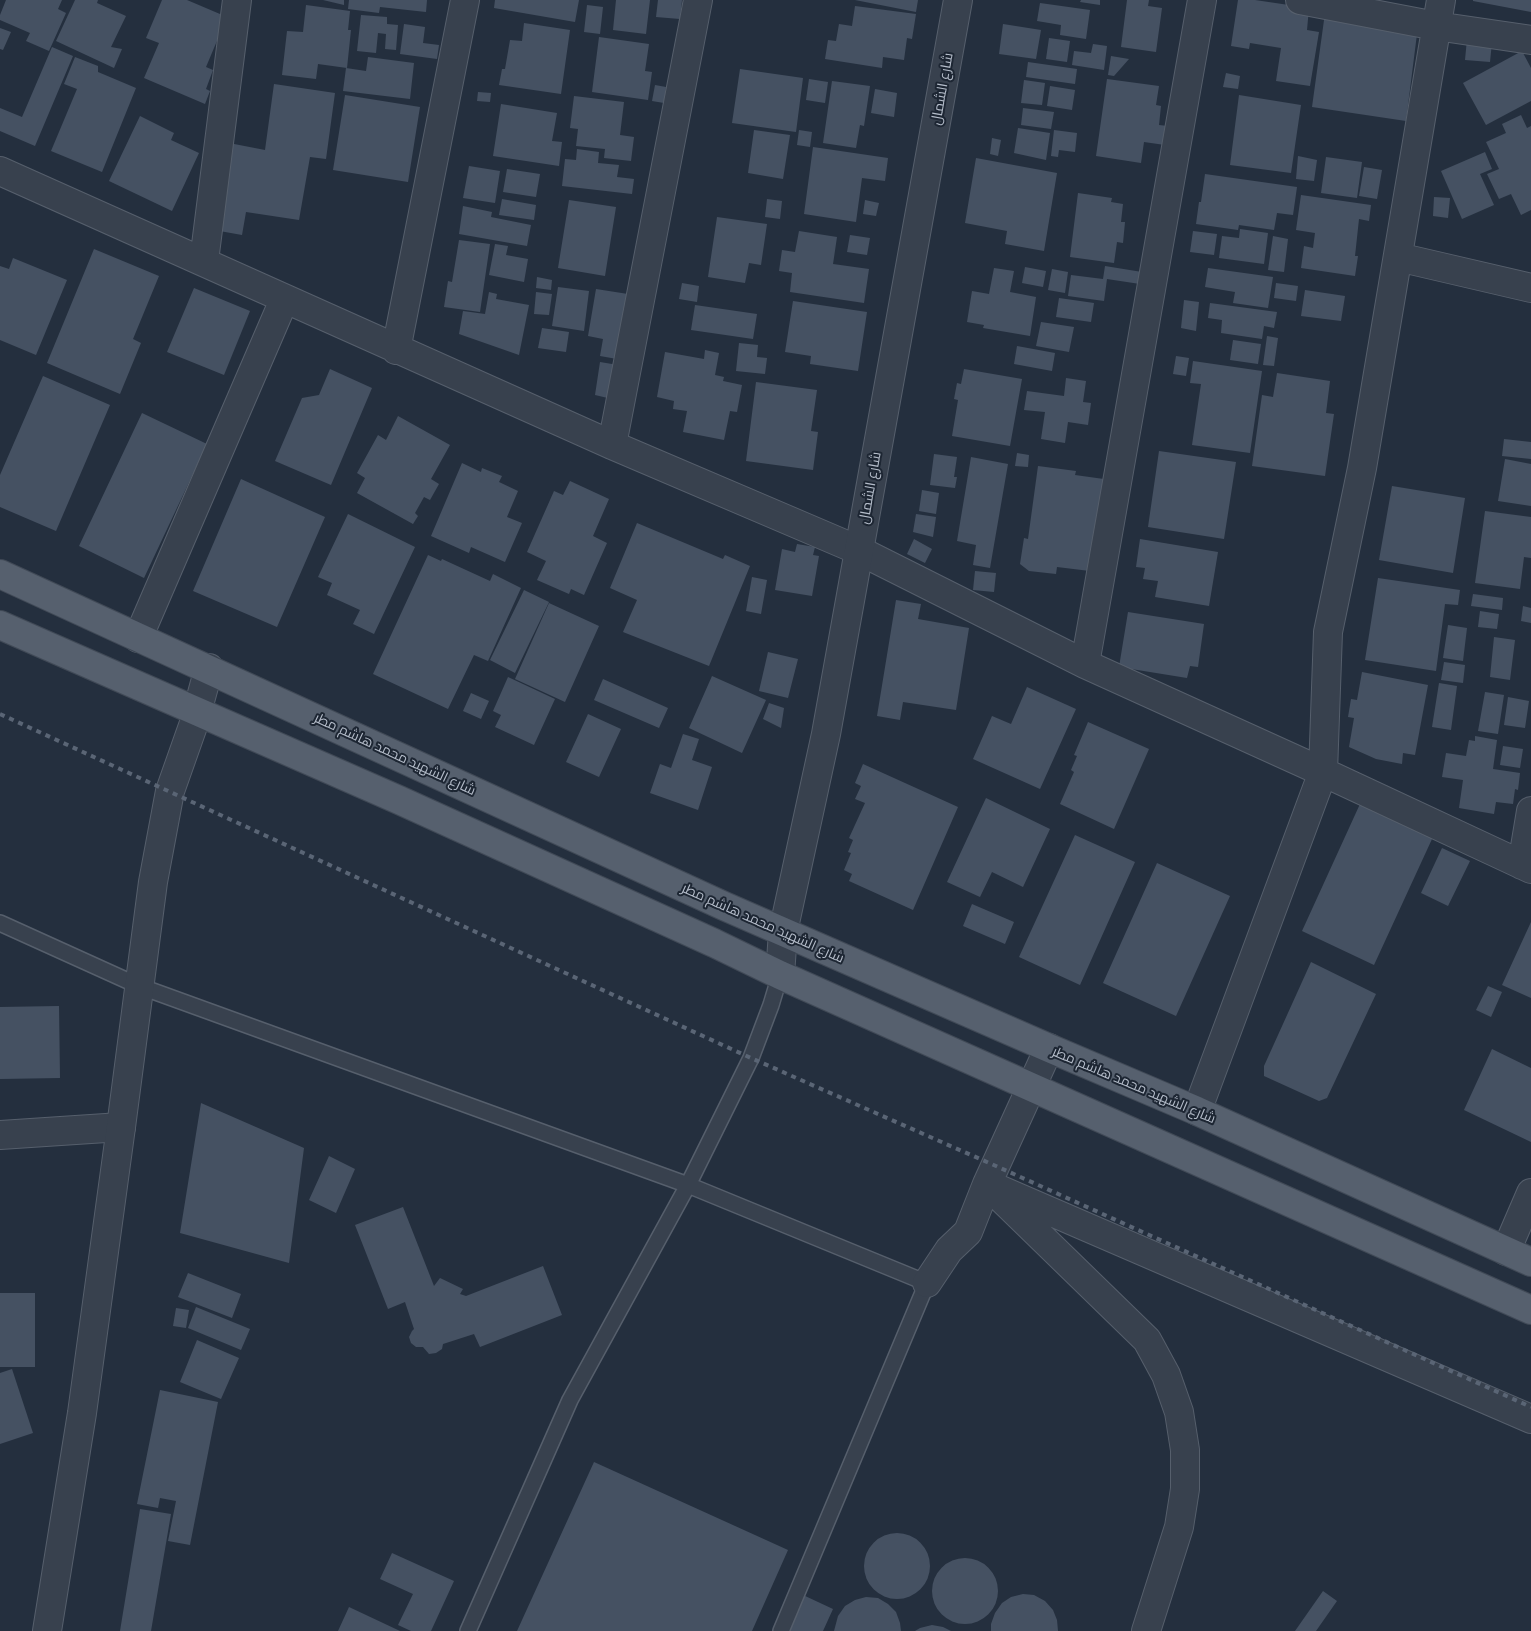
<!DOCTYPE html>
<html>
<head>
<meta charset="utf-8">
<style>
	body { margin:0 }
	canvas { display:block; background:#242f3e }
</style>
</head>
<body>
<canvas width="1531" height="1631"></canvas>
<script>
const ctx = document.querySelector('canvas').getContext('2d');
ctx.lineJoin = 'round';
function fill(path, color) {
  ctx.fillStyle = color;
  ctx.fill(path, 'evenodd');
}
function stroke(path, color, width, dash) {
  ctx.strokeStyle = color;
  ctx.lineWidth = width;
  ctx.lineCap = dash ? 'butt' : 'round';
  ctx.setLineDash(dash || []);
  ctx.stroke(path);
}
function drawText(font, color, halo, rows, align = 'center') {
  ctx.font = font + ' Lato,Cairo,sans-serif';
  ctx.lineWidth = 4;
  ctx.setLineDash([]);
  ctx.textBaseline = 'middle';
  ctx.strokeStyle = halo;
  ctx.fillStyle = color;
  for (const [text, x, y, turn = 0] of rows) {
    ctx.save();
    ctx.translate(x, y);
    ctx.rotate((+turn || 0) * Math.PI / 180);
    ctx.textAlign = isNaN(turn) ? turn : align;
    if (halo) ctx.strokeText(text, 0, 0);
    ctx.fillText(text, 0, 0);
    ctx.restore();
  }
}
fill(new Path2D(`
	M6 0H62L58 9 66 13 49 51 26 41 30 33 0 20V15Z
	M75 0H98L97 3 126 16 111 47 122 49 114 68 56 41Z
	M162 0H187L227 17 206 67 213 70 206 89 210 91 205 104 144 78 159 43 146 38Z
	M323 0H344V5Z
	M349 0H427L426 12 380 7 379 13 348 9Z
	M495 0H579L575 22 494 8Z
	M616 0H650L646 34 613 30Z
	M658 0H682L680 19 656 17Z
	M855 0H918L916 12Z
	M1081 0H1100V5L1080 2Z
	M1127 0H1149L1148 6 1162 8 1156 52 1121 47Z
	M1238 0H1255L1309 8 1307 30 1319 32 1310 86 1276 81 1281 48 1250 43 1249 49 1231 46Z
	M1473 0H1531V12L1473 1Z
	M1040 3 1090 10 1086 39 1060 35 1061 25 1037 21Z
	M306 5 350 11 348 30H351L347 68 318 64 316 79 282 75 287 31 303 32Z
	M587 5 603 7 600 34 584 32Z
	M855 6 916 14 912 39 907 38 904 60 883 57 882 68 825 59 828 40 836 41 839 24 852 26Z
	M1325 13 1418 26 1406 121 1312 107Z
	M361 15 387 17V24L398 25 396 50 385 49 386 34 378 33 376 53 357 51Z
	M524 23 570 30 561 94 499 85 502 69H505L510 40 522 41Z
	M404 24 425 27 423 43 439 45 437 59 400 54Z
	M1003 24 1041 30 1036 59 999 54Z
	M0 28 11 32 3 50 0 49Z
	M599 37 649 44 645 71 652 72 648 100 592 92Z
	M1049 38 1070 41 1067 62 1046 59Z
	M1467 39 1492 42 1490 62 1465 60Z
	M1093 44 1107 46 1104 70 1072 65 1074 51 1091 53Z
	M52 47 73 56 35 146 0 131V108L22 117Z
	M1522 51 1531 68V101L1486 125 1463 83Z
	M1111 56 1129 59 1114 76 1108 75Z
	M75 57 98 66V72L136 88 102 172 51 151 77 89 64 84Z
	M368 57 414 63 410 99 343 91 346 68 366 71Z
	M1028 62 1077 69 1075 84 1026 77Z
	M740 69 803 78 796 132 732 123Z
	M1226 73 1240 76 1238 89 1223 87Z
	M809 79 828 82 825 103 806 100Z
	M1107 79 1159 86 1156 105 1161 106 1159 125 1168 126 1165 145 1144 142 1141 163 1096 156Z
	M1024 80 1045 83 1042 105 1021 103Z
	M832 81 870 86 864 126 860 125 856 148 823 143Z
	M274 84 335 93 326 159 310 157 299 220 246 212 242 235 214 230 229 143 265 150Z
	M655 85 666 87 664 103 652 101Z
	M1050 86 1075 90 1072 110 1047 106Z
	M875 89 897 93 894 117 871 113Z
	M478 92 491 93 490 102 477 101Z
	M345 95 420 107 408 182 333 170Z
	M1239 95 1301 105 1291 173 1230 165Z
	M574 96 624 102 620 135 634 137 631 161 604 158 605 149 576 146 578 129 570 128Z
	M501 104 557 113 552 141 562 142 559 166 493 156Z
	M1023 108 1054 112 1051 129 1021 125Z
	M1521 115 1527 128 1531 126V210L1521 215 1511 194 1499 199 1487 174 1499 169 1486 142 1506 133 1502 124Z
	M140 116 174 133 171 140 199 153 172 211 109 181Z
	M1018 128 1050 133 1046 160 1014 153Z
	M754 130 790 135 783 179 748 173Z
	M799 130 812 132 810 147 797 145Z
	M1054 130 1077 133 1075 152 1059 150 1058 157 1051 156Z
	M992 138 1001 140 998 156 990 154Z
	M813 147 888 158 885 181 862 178 856 222 804 214Z
	M577 149 599 152 598 163 619 165 617 177 634 179 632 194 562 186 565 159 576 160Z
	M1485 152 1492 169 1480 174 1494 205 1462 219 1441 171Z
	M1298 156 1317 160 1314 181 1296 179Z
	M1326 157 1362 162 1357 198 1321 193Z
	M976 158 1057 173 1044 251 1005 244 1007 231 965 223Z
	M469 166 500 171 495 203 463 198Z
	M1364 167 1382 170 1377 199 1359 196Z
	M507 169 540 174 536 197 503 192Z
	M1205 174 1297 187 1293 215 1277 213 1274 230 1239 225 1238 230 1196 224 1199 202H1201Z
	M1078 193 1112 198 1111 202 1123 204 1121 222H1125L1123 243 1117 242 1114 263 1070 257Z
	M1301 195 1371 205 1369 221 1359 219 1355 256H1358L1355 276 1301 268 1304 246 1313 248 1315 233 1296 230Z
	M1434 197 1450 198 1448 218 1433 216Z
	M502 199 536 205 534 220 499 215Z
	M767 199 782 201 780 219 765 217Z
	M569 200 616 207 605 276 558 268Z
	M865 200 879 203 876 216 863 214Z
	M463 206 492 212 491 217 531 225 527 246 459 234Z
	M717 217 767 224 761 265 749 263 745 283 708 277Z
	M1240 229 1268 233 1264 264 1219 258 1222 236 1239 238Z
	M799 231 837 237 833 264 869 269 864 303 790 292 792 273 779 271 782 250 795 252Z
	M1193 231 1217 234 1214 255 1190 252Z
	M850 235 870 238 867 255 847 252Z
	M1273 236 1288 239 1284 272 1268 270Z
	M459 240 490 244 480 312 444 307 448 281 452 282Z
	M495 244 508 246 506 255 528 259 524 282 489 275Z
	M94 249 159 276 133 339 141 343 120 394 47 363Z
	M13 258 67 280 36 355 0 340V266L9 269Z
	M1105 266 1142 272 1140 284 1107 279 1104 301 1068 296 1071 275 1103 279Z
	M1025 267 1046 271 1043 287 1022 283Z
	M994 268 1014 271 1010 292 1036 297 1030 336 983 328 984 325 967 322 972 291 989 294Z
	M1208 268 1273 277 1268 308 1233 303 1235 292 1205 287Z
	M1052 269 1068 272 1065 293 1048 290Z
	M537 277 552 280 551 290 536 288Z
	M682 283 699 286 697 302 679 299Z
	M1276 283 1298 286 1296 301 1274 298Z
	M558 287 589 291 584 331 552 326Z
	M194 288 250 311 224 375 167 352Z
	M596 289 628 294 617 359 600 356 603 339 588 336Z
	M1305 290 1345 296 1341 321 1301 316Z
	M489 292 497 294 496 299 529 305 519 355 459 334 463 311 485 314Z
	M536 292 552 294 549 315 534 314Z
	M1059 298 1094 303 1091 322 1056 317Z
	M1184 300 1199 302 1196 331 1181 328Z
	M793 301 867 312 858 371 810 364 811 356 785 352Z
	M1210 303 1277 312 1274 328 1264 326 1262 339 1221 333 1222 320 1208 318Z
	M695 305 757 314 753 339 691 330Z
	M1041 322 1074 327 1069 352 1036 346Z
	M542 328 569 332 566 352 538 348Z
	M1267 336 1278 338 1274 366 1263 365Z
	M1233 340 1261 344 1258 364 1230 360Z
	M739 343 758 345 757 357 767 358 765 374 736 371Z
	M1017 346 1055 353 1052 371 1014 364Z
	M705 350 719 353 715 375 724 377 723 381 742 385 737 412 730 411 724 440 683 432 687 411 673 409 674 401 657 397 665 352 704 359Z
	M1176 356 1189 358 1186 376 1173 374Z
	M1193 361 1262 371 1250 453 1192 445 1201 384 1190 383Z
	M600 362 618 365 612 399 595 395Z
	M330 369 372 388 331 485 275 461 302 398 319 395Z
	M964 369 1022 379 1010 446 952 436 958 400 954 399 957 383 961 384Z
	M1277 373 1330 381 1326 413 1334 414 1325 476 1252 466 1262 395 1273 397Z
	M43 376 110 405 56 531 0 507V475Z
	M1066 378 1086 381 1083 402 1091 403 1088 425 1068 422 1065 443 1041 439 1045 412 1024 410 1027 391 1064 396Z
	M756 382 817 390 811 431 818 432 813 470 746 461Z
	M142 413 207 444 144 578 79 546Z
	M398 416 450 445 431 479 439 484 430 500 424 497 415 513 418 516 413 524 357 493 365 478 357 473 378 435 386 440Z
	M1504 439 1531 442V459L1502 456Z
	M1159 451 1236 462 1224 539 1148 527Z
	M1017 453 1029 455 1028 467 1015 466Z
	M934 454 957 457 954 477H957L955 488 930 485Z
	M971 457 1008 464 990 568 973 565 976 545 957 541Z
	M1505 459 1531 464V506L1498 501Z
	M462 463 481 472 482 468 502 476 499 482 518 491 507 517 522 523 505 562 471 547 469 553 431 536Z
	M1038 466 1076 471 1075 475 1111 480 1098 572 1057 567 1056 574 1029 571 1020 564 1024 538 1028 539Z
	M241 479 325 517 277 627 193 591Z
	M570 481 609 499 593 536 607 543 584 595 571 589 569 594 537 580 546 561 527 552 554 491 563 495Z
	M1392 486 1465 498 1453 573 1379 560Z
	M922 490 939 493 936 514 919 511Z
	M1485 511 1531 517V558L1524 557 1520 589 1475 583Z
	M348 514 415 547 374 634 353 624 360 610 327 595 332 583 318 577Z
	M916 514 936 517 933 537 913 532Z
	M637 523 723 559 725 555 750 566 709 666 623 632 637 600 610 588Z
	M914 539 932 549 925 563 907 554Z
	M1140 539 1218 552 1209 606 1155 597 1158 581 1143 579 1145 568 1136 567Z
	M797 544 815 547 813 555 819 556 812 596 775 590 782 549 795 552Z
	M428 555 441 561 442 559 490 581 493 574 521 588 488 661 474 655 448 709 373 674Z
	M975 571 996 573 994 592 973 590Z
	M752 577 767 580 761 614 746 611Z
	M1378 578 1460 590 1458 605 1445 604 1436 671 1365 660Z
	M524 590 549 602 515 673 490 660Z
	M1473 594 1503 598 1502 610 1471 606Z
	M896 600 921 604 918 619 969 628 956 710 903 702 900 720 877 716Z
	M549 603 599 626 565 702 515 679Z
	M1523 606 1531 608V623L1521 621Z
	M1480 611 1499 614 1497 629 1478 627Z
	M1128 612 1204 624 1198 667 1190 666 1187 678 1119 667Z
	M1448 625 1467 628 1463 661 1443 658Z
	M1494 637 1515 640 1510 680 1490 677Z
	M768 652 798 659 788 698 759 691Z
	M1444 662 1465 665 1463 683 1441 680Z
	M1362 672 1428 685 1415 755 1403 753 1402 764 1376 759 1349 747 1354 718 1348 717 1351 699 1357 700Z
	M712 676 766 700 742 753 689 728Z
	M508 677 555 699 534 745 495 727 501 715 493 711Z
	M603 679 668 708 659 728 594 700Z
	M1439 683 1457 686 1451 730 1432 727Z
	M1027 687 1076 709 1040 789 973 759 992 716 1011 724Z
	M1485 692 1504 695 1498 734 1478 731Z
	M471 693 489 701 481 719 463 711Z
	M1508 697 1529 701 1525 728 1504 725Z
	M769 703 784 708 781 728 763 719Z
	M588 714 621 729 599 777 566 762Z
	M1088 722 1149 749 1114 829 1060 804 1074 772 1071 770 1077 756 1074 755Z
	M683 734 699 739 692 760 712 767 698 810 650 793 660 764 671 768Z
	M1475 736 1497 740 1493 769 1520 773 1518 790 1515 789 1513 804 1496 802 1494 814 1459 808 1463 780 1442 777 1446 753 1466 756 1469 740 1475 741Z
	M1503 746 1523 749 1520 768 1500 765Z
	M863 764 958 807 913 910 849 881 852 874 844 870 851 853 848 852 853 840 849 838 865 803 855 799 861 786 855 783Z
	M1365 793 1438 826 1374 965 1302 931Z
	M986 798 1050 829 1023 887 992 872 980 897 947 882Z
	M1075 835 1135 862 1080 985 1019 957Z
	M1442 848 1470 861 1448 906 1421 893Z
	M1157 863 1230 896 1176 1016 1103 983Z
	M972 904 1014 922 1005 944 963 926Z
	M1531 922V998L1502 985Z
	M1311 962 1376 994 1327 1098 1319 1101 1264 1076V1066Z
	M1488 986 1502 992 1491 1017 1476 1010Z
	M59 1006 60 1078 0 1079V1007Z
	M1492 1049 1531 1068V1142L1464 1110Z
	M201 1103 304 1148 289 1263 180 1233Z
	M329 1156 355 1169 336 1213 309 1200Z
	M403 1207 434 1286 440 1278 463 1289 460 1294 466 1296 543 1266 562 1315 480 1347 474 1334 443 1344 442 1349 436 1353 429 1354 423 1347H416L411 1343 409 1337 412 1331 414 1329 405 1302 388 1309 355 1225Z
	M188 1273 241 1294 232 1318 178 1297Z
	M0 1293H35V1367H0Z
	M196 1307 250 1329 241 1350 188 1328Z
	M176 1308 189 1310 186 1328 173 1326Z
	M197 1340 239 1358 221 1399 180 1382Z
	M12 1369 33 1433 0 1444V1373Z
	M160 1390 218 1402 190 1545 168 1541 176 1501 160 1498 158 1508 137 1504Z
	M594 1462 788 1550 752 1631H517Z
	M140 1509 171 1514 151 1631H120Z
	M864 1566a33 33 0 1 1 66 0a33 33 0 1 1-66 0Z
	M392 1553 454 1581 431 1631H411L398 1625 413 1594 380 1579Z
	M932 1591a33 33 0 1 1 66 0a33 33 0 1 1-66 0Z
	M1323 1591 1337 1601 1316 1631H1295Z
	M1023 1594 1034 1595 1045 1601 1053 1610 1057 1620 1058 1631H991V1624L995 1613 1002 1603 1011 1597Z
	M803 1595 833 1609 823 1631H788Z
	M866 1597 878 1598 888 1604 896 1612 900 1623 901 1631H834L838 1616 845 1606 855 1600Z
	M349 1607 400 1631H338Z
	M932 1625 943 1627 951 1631H915L920 1628Z`), '#455162');
const service = new Path2D(`
	M0 923 139 986 688 1185 927 1283 781 1631
	M468 1631 570 1400 688 1185 751 1058 771 1005 780 975`);
const minor = new Path2D(`
	M1300 0 1436 26 1531 40
	M0 171 612 445 858 550 1085 664 1323 772 1531 869
	M1398 257 1531 288
	M204 261 237 0
	M396 350 465 0
	M612 445 698 0
	M138 638 284 300
	M1085 664 1202 0
	M1522 865 1531 811
	M1197 1111 1323 772 1328 632 1362 468 1441 0
	M0 1135 121 1127
	M987 1184 1531 1419
	M999 1196 1147 1340 1166 1375 1179 1412 1185 1450V1489L1179 1527 1146 1631
	M1506 1251 1531 1193
	M927 1283 949 1250 968 1232 987 1184 1049 1048`);
const tertiary = new Path2D(`
	M780 975 783 932 826 734 958 0
	M47 1631 82 1413 121 1127 153 882 170 791 194 723 209 668`);
const primary = new Path2D(`
	M0 574 724 906 1049 1048 1197 1111 1531 1262
	M0 625 399 800 714 943 780 975 1531 1310`);
stroke(service, '#565f6c', 18);
stroke(minor, '#565f6c', 30);
stroke(tertiary, '#565f6c', 30);
stroke(primary, '#414a57', 30);
stroke(service, '#38414e', 15);
stroke(minor, '#38414e', 28);
stroke(tertiary, '#38414e', 28);
stroke(primary, '#56606e', 28);
stroke(new Path2D(`
	M0 714 751 1058 996 1166 1531 1407`), '#5a6575', 4, [5, 5]);
drawText('14px', '#b4bcc9', '#1d2633', [
	["شارع الشمال",942,89,-80],
	["شارع الشمال",870,488,-80],
	["شارع الشهيد محمد هاشم مطر",395,754,25],
	["شارع الشهيد محمد هاشم مطر",763,923,24],
	["شارع الشهيد محمد هاشم مطر",1134,1085,23]
]);
</script>
</body>
</html>
